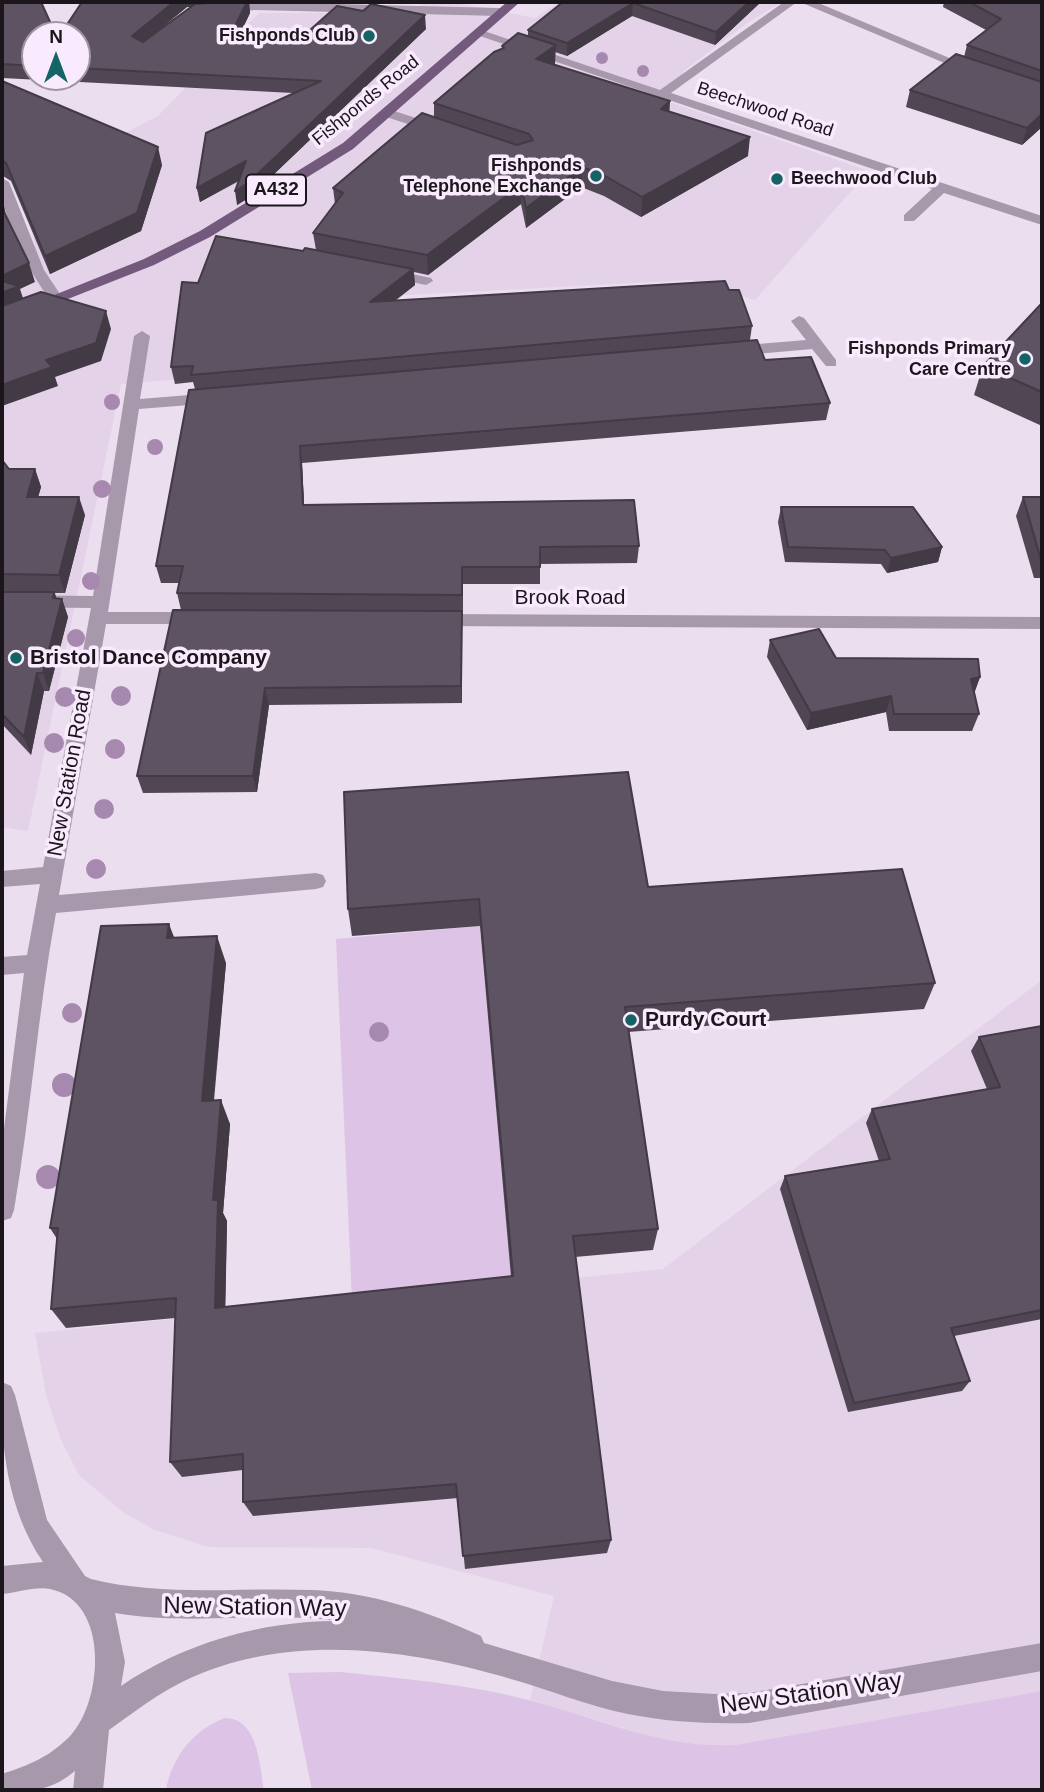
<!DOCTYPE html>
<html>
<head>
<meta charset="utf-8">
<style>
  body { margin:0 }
  #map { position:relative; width:1044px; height:1792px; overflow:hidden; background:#ebdeef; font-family:Helvetica,sans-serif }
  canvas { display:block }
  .frame { position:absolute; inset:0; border:4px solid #1a161c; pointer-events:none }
  .north { position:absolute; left:21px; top:21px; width:70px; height:70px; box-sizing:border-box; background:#f9ebfd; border:2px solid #a096a3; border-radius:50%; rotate:0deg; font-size:19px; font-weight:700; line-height:28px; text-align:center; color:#1a161c }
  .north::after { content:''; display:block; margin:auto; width:24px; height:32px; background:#146465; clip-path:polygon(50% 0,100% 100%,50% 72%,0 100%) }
</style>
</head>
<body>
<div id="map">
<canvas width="1044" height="1792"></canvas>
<div class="frame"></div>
<div class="north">N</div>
</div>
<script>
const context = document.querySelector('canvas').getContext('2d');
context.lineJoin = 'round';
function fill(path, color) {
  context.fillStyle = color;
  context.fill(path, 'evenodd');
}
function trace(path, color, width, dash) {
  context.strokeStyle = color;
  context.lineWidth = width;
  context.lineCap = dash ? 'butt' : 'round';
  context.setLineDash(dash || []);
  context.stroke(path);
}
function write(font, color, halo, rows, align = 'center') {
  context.font = font + ' Helvetica,sans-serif';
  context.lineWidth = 7;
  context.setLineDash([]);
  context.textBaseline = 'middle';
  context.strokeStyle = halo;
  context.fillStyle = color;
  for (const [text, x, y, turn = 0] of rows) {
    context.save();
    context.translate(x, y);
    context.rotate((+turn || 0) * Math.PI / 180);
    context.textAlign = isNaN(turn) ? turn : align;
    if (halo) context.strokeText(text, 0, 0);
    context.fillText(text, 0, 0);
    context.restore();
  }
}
const built = new Path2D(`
  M559,2h223l-32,19 -65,49 -21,30 205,71 -114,129 -64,-20 -376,20 -8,68 -186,16 -93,447 -26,-4v-595l7,20 26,-6 -9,-50 58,-41 74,-39 101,-103h161l1,-9h42l72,14z
  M1042,980v711l-307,54 -26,2 -41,-5 -138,-42 24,-104 -183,-48 -162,-1 -54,-17 -31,-17 -45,-38 -18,-35 -15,-45 -11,-62 628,-64z`);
const green = new Path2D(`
  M480,926l34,358 -162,17 -16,-362z
  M340,1672c64,7 130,12 192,29 68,18 131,48 203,44l307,-54v99h-730l-24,-117z
  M225,1718c33,0 35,48 39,72h-98c6,-33 28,-61 59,-72z`);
const minor = new Path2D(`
  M255,2l245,6 6,4 -6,4 -245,-6 -32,3 -6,-4 6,-4z
  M784,2h13l-126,91 371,123v9l-98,-32 -30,28h-10v-6l28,-26 -461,-156 10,-3 179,60z
  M800,2h16l162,68 -10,3z
  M388,109l56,18 2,3 -7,4 -56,-18 -1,-3z
  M2,178l7,4 35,88 20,30 -2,3h-10c-24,-34 -52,-82 -50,-125z
  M388,269l43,9 2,3 -7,4 -43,-9 -2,-3z
  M799,316l5,2 32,42v6h-10l-14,-17 -78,7 -8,-5 8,-5 72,-6 -15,-19z
  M142,331l8,5 -10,63 74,-6 8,5 -8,5 -75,6 -31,203h92l9,6 -9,6h-94l-47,271 257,-22 7,2 3,6 -3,6 -7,2 -260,24c-18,98 -25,198 -42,297l-3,8 -9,3v-77l22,-171 -22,2v-18l25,-2 13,-71 -38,3v-16l41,-4 48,-259 -89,-1v-12l91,1 41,-260z
  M435,614l607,3v12l-607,-3 -9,-6z
  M2,1382l9,4 4,9 32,125 38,56 6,3c73,18 146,8 220,11 60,2 116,21 170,46l3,7 128,38 51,10 52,3 34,-1 293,-50v28l-293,52c-41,1 -81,-1 -121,-9 -40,-8 -78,-24 -117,-35 -105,-31 -225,-47 -327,2 -27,13 -51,32 -75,49l-6,60h-30l2,-19c-26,21 -40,19 -73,19v-16c27,-9 48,-17 69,-39 32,-35 39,-134 -21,-146 -14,-3 -34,4 -48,5v-28l41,-4c-36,-53 -43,-118 -41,-180zM115,1613c75,13 151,-2 226,8 -76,-1 -158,22 -220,65l4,-24z`);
const major = new Path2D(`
  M507,2h13l-167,147 -143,88 -56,28 -152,60v-9l142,-57 56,-28 143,-88z`);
const trees = [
  [602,58,6],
  [643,71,6],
  [112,402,8],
  [155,447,8],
  [102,489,9],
  [91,581,9],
  [76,638,9],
  [121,696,10],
  [65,697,10],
  [54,743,10],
  [115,749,10],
  [104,809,10],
  [96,869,10],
  [72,1013,10],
  [379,1032,10],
  [64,1085,12],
  [48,1177,12]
];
const wall = new Path2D(`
  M2,2l33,33v42h42v-42l5,-33h167l1,11 -8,17 184,-1 -176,168 -13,8 2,-24 -39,21 -3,-14 96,-95 -291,-15zM187,7h4l-38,28z
  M557,2h204l-46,43 -83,-29 -65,40 -12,-4v12l114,48 79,44 -107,61 -37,-21 -23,-9 -55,41 -5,-24 -93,71 -14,-3 1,13 -20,16 334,-11 23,36 -2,14 15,20 65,43 -4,17 -524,43 2,42 335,41 -2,17 -97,1v20h-77v27l-282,-1 -4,-17 2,-10h-18l-5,-17 39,-177 -2,-7 -18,2 -4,-17 27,-84 105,-32 13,-1 -3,-17 22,-29 -2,-16 101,-71v-14l68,-54v-3l26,-10v-6l33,-27z
  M944,2h98v125l-20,18 -116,-38 4,-17 54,-33 3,-12 19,-15 -43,-23z
  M2,81l160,84 -21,66 -91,43 -39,-93 -8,-5 -1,1z
  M1042,303v123l-68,-31 9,-29z
  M2,460l7,9h26l6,18 -3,10 47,18 -20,78h-10l1,5 6,1 6,18 -19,74h-5l-13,64 -29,-31z
  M1023,497h19v81h-8l-18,-62z
  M781,507l161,40 -4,15 -51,11 -6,-9 -96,-2 -7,-40z
  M173,610l289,1v92l-193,2 -12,87 -114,1 -6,-17z
  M770,640l66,18 144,19 -6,16 5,21 -7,17h-83l-3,-19 -79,18 -40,-73z
  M648,887l287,96 -11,26 -296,23 30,197 -5,21 -78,7 36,283 -4,13 -142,16 -7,-71 -205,18 -10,-14v-32l-61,7 -12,-15 5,-144 -109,10 -15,-19 6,-70 -7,-11 124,-290 52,25 -12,138 16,23 -7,89 4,8 -2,86 286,-30 -31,-351 -128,10 -4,-27z
  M1042,1026v293l-88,17 16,45 -8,10 -114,21 -68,-223 5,-13 94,-15 -13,-38 6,-14 115,-20 -16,-38 8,-14z`);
const shadedWall = new Path2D(`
  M174,2h61l-48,5 -53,43 -2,-14z
  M247,2h2l1,11 -15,31 -2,-14z
  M749,2h12l-46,43 1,-13z
  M633,3l-1,13 -65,40v-13z
  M425,15l1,14 -176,168 -13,8 -2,-14z
  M556,45l-1,19 -19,-5z
  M670,101l-1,20 -8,-12z
  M1042,114v13l-20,18 5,-17z
  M750,137l-2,19 -107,61 1,-20z
  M158,147l4,18 -21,66 -91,43 -5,-18z
  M246,161l2,14 -48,27 -3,-14z
  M582,167l-1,20 -55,41v-20z
  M521,185v19l-93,71 -1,-20z
  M2,192l6,36 -6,-22z
  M29,263l6,19 -15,7 5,15 -23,10v-38z
  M413,269l2,16 -44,33 -1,-16z
  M106,311l5,18 -10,32 -46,16 3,9 -56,20v-21l44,-25z
  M300,446l2,17 3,59 -2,-17z
  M35,469l6,18 -8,28 -6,-18z
  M79,497l6,18 -20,78 -6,-18z
  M942,547l-4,15 -51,11 4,-15z
  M54,592l6,15 2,-8 6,18 -19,74 -6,-18z
  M462,611v92l-1,-17z
  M37,673l7,18 -13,64 -7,-18z
  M980,677l-6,17 -3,-15z
  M265,688l4,17 -12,87 -4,-16z
  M891,696l-5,16 -79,18 4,-17z
  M169,924l10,26 -12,-12z
  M217,936l9,27 -15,162 -9,-24z
  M221,1100l9,24 -7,89 4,8 -2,106 -10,-19 -2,-108z`);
const building = new Path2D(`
  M2,2h39l15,33h-21v31l-33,-2z
  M82,2h92l-42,34 11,6 52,-38 25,-2h27l-14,28h77l27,-24 26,5 8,-7 54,11 -177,168 -13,8 11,-30 -49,27 9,-55 115,-52 -244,-13v-33h-17z
  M563,2h186l-33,30 -83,-29 -66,40 -39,-13z
  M969,2h73v69l-75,-26 34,-26z
  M518,33l38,12 -20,14 134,42 -9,8 89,28 -108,60 -37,-21 -23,-9 -56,41 -5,-23 -94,70 -114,-22 30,-40 -10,-5 89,-75 95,32 16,-5 -4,-6 -95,-31 60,-51 10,-4 -2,-2z
  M956,54l86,28v32l-15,14 -117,-38z
  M2,81l156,66 -21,66 -92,43 -39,-93 -4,-3z
  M2,206l1,4 26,53 -27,13z
  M216,236l87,15 2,-3 108,21 -43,33 355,-21 4,9h10l13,36 -561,49 2,-9 -22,1 11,-85 16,1z
  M2,281l17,5 -17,7z
  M41,292l65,19 -10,32 -50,17 6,7 -50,18v-79z
  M1042,303v89l-59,-26z
  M757,340l8,20 46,-3 19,46 -530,43 3,59 331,-5 5,46 -99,1v20h-78v28l-285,-2 6,-27h-27l33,-176z
  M2,460l7,9h26l-8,28h52l-20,78 -57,-1z
  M1023,497h19v63h-1z
  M781,507h132l29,40 -51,11 -6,-8 -97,-3z
  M2,592h52l-1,6 9,1 -19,74h-6l-13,64 -22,-23z
  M173,610l289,1 -1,75 -196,2 -12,88h-116z
  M819,629l17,29 142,1 2,18 -9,2 8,35h-85l-3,-18 -80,17 -41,-73z
  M628,772l20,115 254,-18 33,114 -310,24 33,222 -85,7 38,304 -148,16 -7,-72 -213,18v-48l-73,8 6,-164 -125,11 7,-81h-8l51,-302 68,-2 -2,14 50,-2 -15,165 19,-1 -8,100h5l-3,108 298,-32 -34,-377 -131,10 -4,-117z
  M1042,1026v284l-91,18 19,53 -116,22 -69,-227 105,-17 -18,-50 128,-22 -21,-50z`);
const markers = [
  [369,36,7,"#146465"],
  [596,176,7,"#146465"],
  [777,179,7,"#146465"],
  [1025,359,7,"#146465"],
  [16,658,7,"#146465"],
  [631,1020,7,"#146465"]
];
const farPoinames = [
  ["Fishponds Club",355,36],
  ["Fishponds",582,166],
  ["Telephone Exchange",582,187],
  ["Beechwood Club",791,179,"left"],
  ["Fishponds Primary",1011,349],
  ["Care Centre",1011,370]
];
const farStreetnames = [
  ["Fishponds Road",366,101,-39],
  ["Beechwood Road",765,110,18]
];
const shields = [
  [276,190,60]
];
const shieldNames = [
  ["A432",276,190]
];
const streetNames = [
  ["Brook Road",570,598],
  ["New Station Road",70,773,-80]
];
const poiNames = [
  ["Bristol Dance Company",30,658],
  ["Purdy Court",645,1020]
];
const nearStreetnames = [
  ["New Station Way",255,1608,1],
  ["New Station Way",811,1694,-8]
];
fill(built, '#e4d2e9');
fill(green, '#ddc3e5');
fill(minor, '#a798ab');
fill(major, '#73597b');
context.fillStyle = '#a789b0';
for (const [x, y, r] of trees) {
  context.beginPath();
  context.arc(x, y, r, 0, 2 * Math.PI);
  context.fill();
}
fill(wall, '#514754');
fill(shadedWall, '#423a45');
fill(building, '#5e5362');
trace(building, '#423a45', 2);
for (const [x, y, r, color] of markers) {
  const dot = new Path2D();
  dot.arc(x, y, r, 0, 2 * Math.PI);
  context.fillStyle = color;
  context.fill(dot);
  trace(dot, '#f9ebfd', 2.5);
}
write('bold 18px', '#1a161c', '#f9ebfd', farPoinames, 'right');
write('18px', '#1a161c', '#f9ebfd', farStreetnames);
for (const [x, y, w] of shields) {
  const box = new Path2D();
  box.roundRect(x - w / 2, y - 15.5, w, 31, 5);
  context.fillStyle = '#f9ebfd';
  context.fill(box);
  trace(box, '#1a161c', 2);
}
write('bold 19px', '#1a161c', null, shieldNames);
write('21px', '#1a161c', '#f9ebfd', streetNames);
write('bold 21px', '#1a161c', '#f9ebfd', poiNames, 'left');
write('24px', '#1a161c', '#f9ebfd', nearStreetnames);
</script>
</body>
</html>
